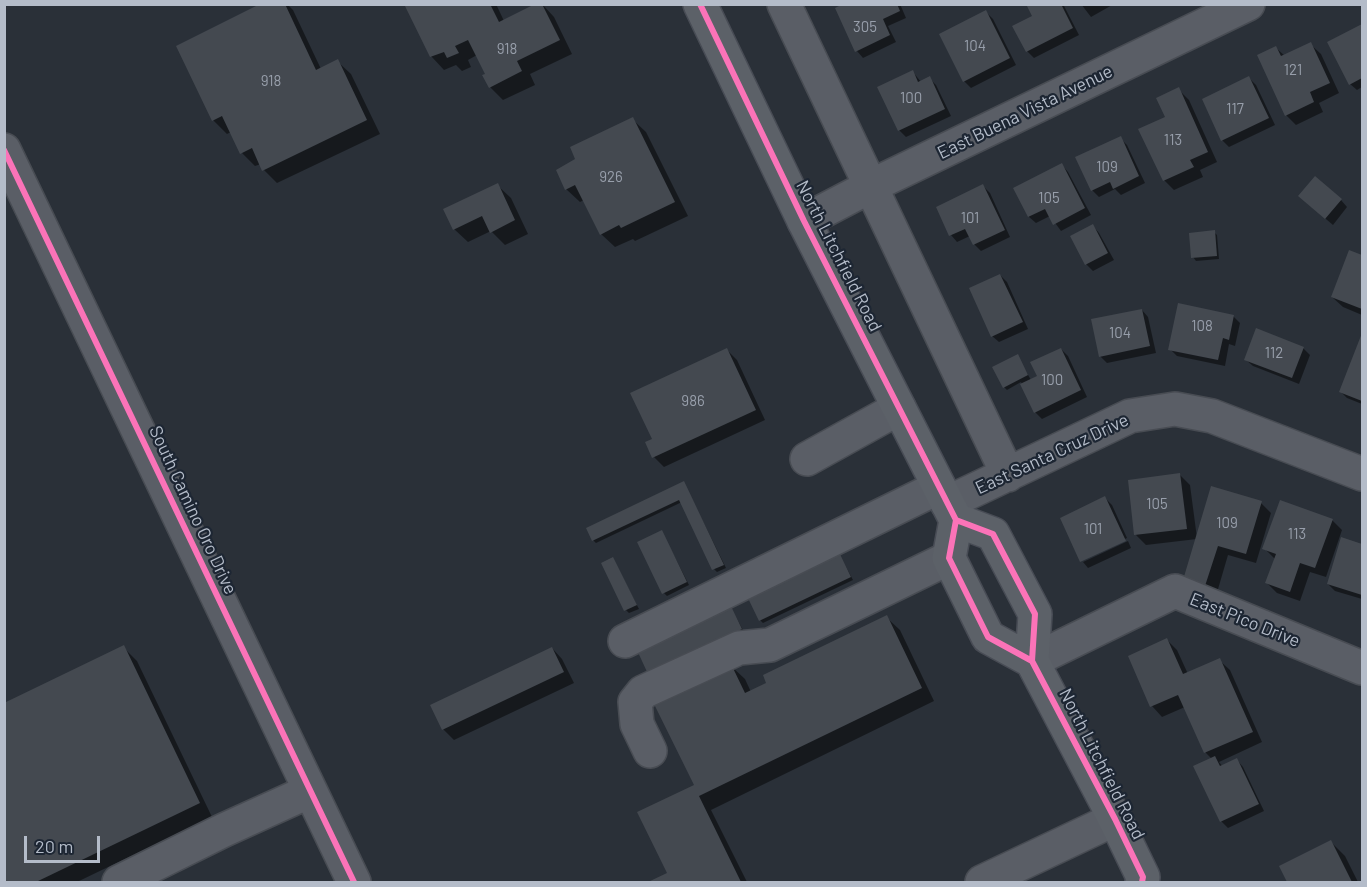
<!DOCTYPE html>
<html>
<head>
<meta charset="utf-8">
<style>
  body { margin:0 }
  #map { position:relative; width:1367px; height:887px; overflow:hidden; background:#2a3038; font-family:Barlow,sans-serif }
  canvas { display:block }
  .frame { position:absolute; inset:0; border:6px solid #b4bcc9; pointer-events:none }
  .scale { position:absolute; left:24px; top:836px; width:76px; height:27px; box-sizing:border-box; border:3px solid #b4bcc9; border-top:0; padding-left:8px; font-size:18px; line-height:21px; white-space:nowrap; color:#b4bcc9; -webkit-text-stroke:4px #1d2633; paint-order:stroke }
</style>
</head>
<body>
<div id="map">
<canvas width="1367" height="887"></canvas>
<div class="frame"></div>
<div class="scale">20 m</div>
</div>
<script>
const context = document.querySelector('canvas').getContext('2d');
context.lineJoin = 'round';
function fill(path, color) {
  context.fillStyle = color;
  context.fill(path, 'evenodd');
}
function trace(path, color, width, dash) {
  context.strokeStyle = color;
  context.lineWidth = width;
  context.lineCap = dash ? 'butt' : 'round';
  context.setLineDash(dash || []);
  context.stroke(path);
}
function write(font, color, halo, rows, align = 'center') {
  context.font = font + ' Barlow,sans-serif';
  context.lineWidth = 4.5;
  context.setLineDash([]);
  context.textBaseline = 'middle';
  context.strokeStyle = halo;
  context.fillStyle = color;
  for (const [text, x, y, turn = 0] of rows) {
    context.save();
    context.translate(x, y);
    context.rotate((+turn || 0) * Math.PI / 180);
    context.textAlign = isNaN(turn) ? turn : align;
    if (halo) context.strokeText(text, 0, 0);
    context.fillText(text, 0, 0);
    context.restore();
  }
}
const shadow = new Path2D(`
  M264,4h23l6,6 28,59 16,-8 14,13 29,60 -103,49 -13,-13 -3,-6 -6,2 -13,-13 -11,-21 -4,2 -14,-14z
  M406,4h90l8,17 38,-17 12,13 18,37 -42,20 5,11 -32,15 -13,-13 -3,-12 -10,-20 -9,5 3,7 -9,4 -6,-6 -12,5 -13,-14z
  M847,4h53l6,14 -18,8 8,16 -33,16 -6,-7 -20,-42z
  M1027,4h36l16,31 -45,23 -7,-7 7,-34z
  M1081,4h33l-23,13z
  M986,12l7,7 23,46 -45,23 -7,-7z
  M1362,26v61l-5,3 -7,-6 -21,-42z
  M1310,44l11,10 18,39 -20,10 4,9 -27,13 -10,-10 -10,-67 9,8z
  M913,72l8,10 8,-4 7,7 15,31 -45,21 -7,-7z
  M1249,78l7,7 19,40 -46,22 -7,-7z
  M1178,89l11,11 28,62 -17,8 3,7 -29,13 -10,-10 3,-63z
  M632,119l14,13 42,84 -53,25 -2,-2 -18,8 -14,-13 -17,-34 -4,2 -14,-13 11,-30z
  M1120,138l7,7 18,38 -24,12 -6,-6 -16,8 -7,-7z
  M1062,165l6,7 23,43 -30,16 -11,-15 -14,7 -7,-6 -14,-28z
  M497,185l14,13 17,36 -23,11 -14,-14 -23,11 -14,-13z
  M983,186l7,7 20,44 -29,14 -7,-7 -4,-8 -13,6 -6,-7 -13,-28z
  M1341,200l6,7 -14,18 -26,-22z
  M1093,226l6,7 15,27 -21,11 -7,-7 -14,-27z
  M1214,232l3,3 2,24 -23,2 -3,-4z
  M1350,252l12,5v58l-19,-8 -11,-10z
  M1000,275l7,7 21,47 -29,13 -7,-6z
  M1142,310l6,7 8,36 -49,10 -7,-7z
  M1233,316l7,7 -5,23 -6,-2 -4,22 -48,-10 -7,-7z
  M1362,336v68l-15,-6 -6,-6z
  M1303,348l7,7 -11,29 -46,-18 -7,-6z
  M1061,349l7,7 19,41 -45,22 -7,-7 -14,-30 -14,8 -3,-3 13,-31 14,24 8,-4z
  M727,350l10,10 28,60 -101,47 -10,-10z
  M1180,475l10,10 7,53 64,-35 10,10 -15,50 -28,-8 -12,41 -21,-6 2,-51 -51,6 -10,-10z
  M684,483l42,85 -9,4 -3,-3 -32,-67 -86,41 -3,-3z
  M1105,498l7,7 15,33 -45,21v2l-21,-43z
  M1332,520l10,10 -16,47 -16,-5 -10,29 -23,-8 -10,-10 8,-24 -11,-11z
  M662,532l27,53 -22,11 -3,-3z
  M1342,539l20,7v53l-27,-8 -7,-7z
  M1128,541l3,7 -43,20 -5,-6z
  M838,552l15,28 -90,43 -3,-3z
  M613,559l26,50 -10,4 -3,-3z
  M729,604l15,28 -92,44z
  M886,617l14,13 34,71 -223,109 36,72h-96l18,-8 62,-208 14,13 6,13z
  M1167,640l10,10 11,24 31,-14 11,10 32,72 -43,20 4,5 14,-7 6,7 21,44 -36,17 -7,-7 -9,-62 -6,-6 -21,-46 -23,10 -10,-11 -22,-49z
  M123,647l14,14 75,156 -135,65h-73v-34z
  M552,648l10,11 12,24 -120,57 -11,-11z
  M1331,842l14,14 13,26h-69l-8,-15z`);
const building = new Path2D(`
  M260,4h25l31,66 22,-11 29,61 -105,51 -10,-23 -12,6 -18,-38 -10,5 -36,-75z
  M404,4h86l9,18 36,-18h7l18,36 -43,21 5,10 -33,17 -7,-13 3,-1 -17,-34 -13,6 4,7 -12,5 -3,-6 -14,5z
  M843,4h54l3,7 -17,8 7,16 -35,17 -20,-44z
  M1026,4h35l12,24 -47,24 -14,-26 20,-10z
  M986,10l24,48 -47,24 -24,-48z
  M1362,24v54l-13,7 -22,-43z
  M1311,42l19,41 -20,9 4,10 -29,14 -28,-61 19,-9 5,10z
  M913,70l5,12 12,-6 15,33 -47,22 -21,-44z
  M1249,76l20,42 -48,23 -19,-42z
  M1179,87l29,65 -18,8 4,7 -31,14 -25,-52 27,-12 -9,-19z
  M633,117l42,85 -54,26 -2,-3 -19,10 -25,-50 -10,5 -9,-20 19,-11 -5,-12z
  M1121,136l18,40 -26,13 -3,-7 -19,9 -16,-34z
  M1062,163l23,45 -32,17 -8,-16 -17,8 -15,-29z
  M1315,176l27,23 -17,20 -27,-23z
  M498,183l17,37 -25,13 -8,-17 -29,14 -10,-21z
  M983,184l22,46 -32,15 -8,-16 -16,7 -13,-29z
  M1093,224l15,29 -23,12 -15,-29z
  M1215,230l2,26 -26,2 -2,-25z
  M1349,250l13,5v54l-31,-12z
  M1000,274l23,48 -32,15 -22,-49z
  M1178,303l56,12 -5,25 -6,-2 -5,22 -50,-10z
  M1142,309l8,37 -51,11 -8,-38z
  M1256,328l48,19 -12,31 -48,-18z
  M1362,333v68l-23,-9z
  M727,348l29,62 -104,48 -7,-16 7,-3 -22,-46z
  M1061,348l20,42 -47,23 -14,-29 17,-8 -7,-14z
  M1018,354l10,21 -25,13 -11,-21z
  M1180,473l7,56 -53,6 -6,-55z
  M684,481l40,84 -12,5 -33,-70 -87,41 -6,-13z
  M1211,486l51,15 -16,53 -28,-8 -13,40 -22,-6z
  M1105,496l21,45 -46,21 -20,-44z
  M1280,500l53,19 -18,49 -15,-5 -10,29 -25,-9 11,-29 -14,-5z
  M662,530l25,52 -25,12 -25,-52z
  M1341,537l21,7v51l-35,-11z
  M838,550l13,27 -92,44 -13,-27z
  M613,557l24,48 -13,6 -23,-48z
  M729,602l13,27 -94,45 -12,-26z
  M887,615l35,73 -223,108 42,86h-93l19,-9 -30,-61 57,-27 -41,-83 78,-38 14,29 21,-10 -3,-8z
  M1167,638l16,36 37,-16 33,74 -49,21 -26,-58 -28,12 -22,-51z
  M124,645l76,158 -164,79h-32v-179z
  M552,647l12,25 -122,58 -12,-25z
  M1215,756l5,10 17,-8 22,46 -39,18 -27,-56z
  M1331,840l21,42h-65l-8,-16z`);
const minor = new Path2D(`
  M784,4l224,471
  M4,150l350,732
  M804,221l67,-35 377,-182
  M807,459l92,-51
  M947,503l183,-87 45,-7 37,7 150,58
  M625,641l314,-154
  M1032,661l143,-70 187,77
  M650,751l-13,-27 -2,-22 8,-10 96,-44 31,-3 179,-87
  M119,882l105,-52 86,-39
  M982,882l133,-63`);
const major = new Path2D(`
  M700,4l104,217 152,299 -7,38 39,79 44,24
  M956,520l37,14 42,80 -3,47 83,158 28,58 -1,5`);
const cycleway = new Path2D(`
  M700,4l104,217 152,299 -7,38 39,79 44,24
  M4,150l350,732
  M956,520l37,14 42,80 -3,47 83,158 28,58 -1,5`);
const numberNames = [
  ["305",865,27],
  ["104",975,46],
  ["918",507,49],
  ["121",1293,70],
  ["918",271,81],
  ["100",911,98],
  ["117",1235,109],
  ["113",1173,140],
  ["109",1107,167],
  ["926",611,177],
  ["105",1049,198],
  ["101",970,218],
  ["108",1202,326],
  ["104",1120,333],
  ["112",1274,353],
  ["100",1052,380],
  ["986",693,401],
  ["105",1157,504],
  ["109",1227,523],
  ["101",1093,529],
  ["113",1297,534]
];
const streetNames = [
  ["East Buena Vista Avenue",1025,112,-26],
  ["North Litchfield Road",839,256,63],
  ["East Santa Cruz Drive",1052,454,-25],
  ["South Camino Oro Drive",193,510,65],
  ["East Pico Drive",1245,620,22],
  ["North Litchfield Road",1102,764,63]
];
fill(shadow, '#0007');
fill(building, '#444950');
trace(minor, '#484c53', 36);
trace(major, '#484c55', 36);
trace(minor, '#5a5e66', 33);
trace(major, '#5c6168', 33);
trace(cycleway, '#fb73b8', 6);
write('15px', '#989fab', null, numberNames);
write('18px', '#b4bcc9', '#1d2633', streetNames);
</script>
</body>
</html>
